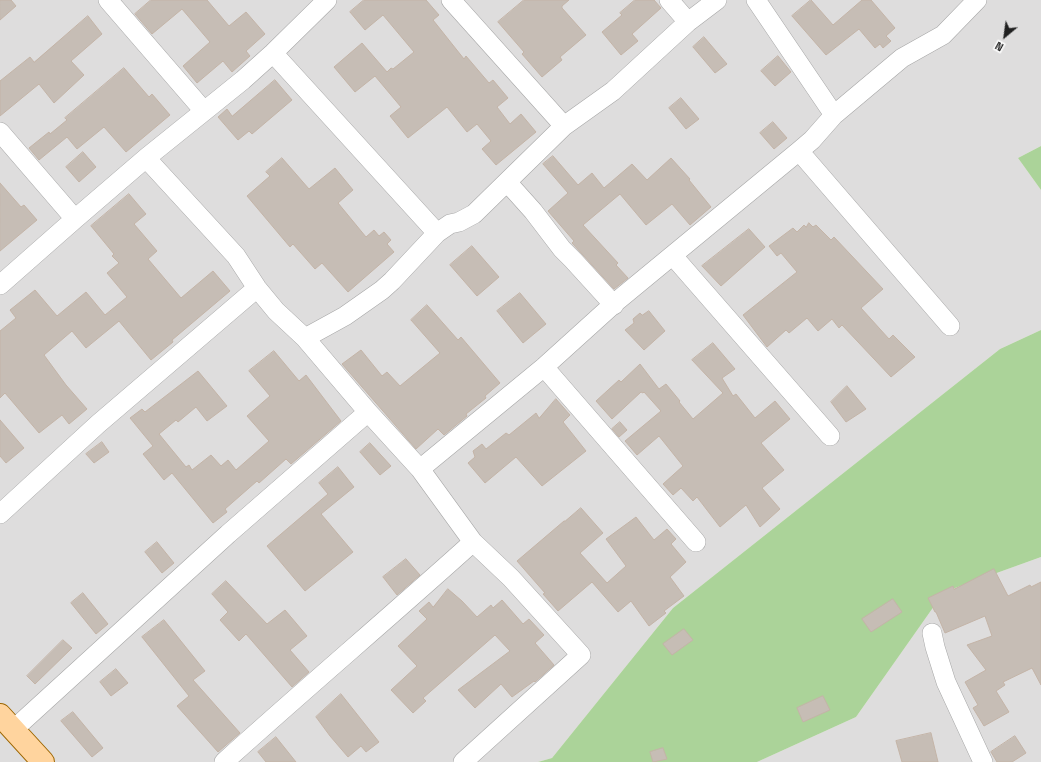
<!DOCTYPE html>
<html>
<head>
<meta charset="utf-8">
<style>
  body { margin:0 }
  #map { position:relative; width:1041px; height:762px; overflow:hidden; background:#f1ede6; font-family:"Space Grotesk",sans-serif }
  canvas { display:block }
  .north { position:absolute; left:985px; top:16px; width:40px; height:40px; -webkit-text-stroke:3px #fff; paint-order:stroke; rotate:209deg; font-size:11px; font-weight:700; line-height:16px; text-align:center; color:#202020 }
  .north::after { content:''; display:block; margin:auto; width:14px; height:18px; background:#202020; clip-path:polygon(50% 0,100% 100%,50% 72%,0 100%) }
</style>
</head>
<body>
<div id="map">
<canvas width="1041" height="762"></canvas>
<div class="north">N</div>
</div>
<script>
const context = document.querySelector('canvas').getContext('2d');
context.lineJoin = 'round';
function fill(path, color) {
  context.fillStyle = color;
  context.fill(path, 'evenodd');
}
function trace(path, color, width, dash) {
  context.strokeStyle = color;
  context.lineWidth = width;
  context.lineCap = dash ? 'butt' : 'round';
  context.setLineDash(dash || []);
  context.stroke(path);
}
const residential = new Path2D(`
  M0,0h1041v146l-23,12 23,32v140l-41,19 -327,259 -121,150 -14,4h-538z
  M1041,557v205h-284l99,-45 88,-125z`);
const forest = new Path2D(`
  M1041,146v44l-23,-32z
  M1041,330v227l-97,35 -88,125 -99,45h-219l14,-4 121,-150 327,-259z`);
const building = new Path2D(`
  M0,0h11l5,6 -16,14z
  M151,0h56l22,26 17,-14 19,22 -19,17 4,5 -18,16 -9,-11 -26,22 -14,-17 27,-24 -28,-33 -30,25 -17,-20z
  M364,0h62l13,15 -6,5 31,39 2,-3 23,27 4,-3 15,18 -11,9 13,17 11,-10 15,18 -40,33 -14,-16 9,-8 -14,-17 -10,8 -20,-25 -39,31 -18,-22 11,-9 -26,-31 -20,16 -21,-25 28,-24 25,29 4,-4 2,1 21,-17 -31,-37 -18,15 -15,-18z
  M524,0h45l-7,6v2l24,27 -26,22 2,3 -20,17 -20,-23 2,-2 -26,-30z
  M635,0h19l7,8 -29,26 6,7 -17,14 -19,-23 20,-17 -2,-2z
  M811,0l22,25 29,-25h9l24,28 -9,8 5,5 -8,7 -3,-4 -5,4 -16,-19 -33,26 -34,-39z
  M88,16l14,18 -31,27 13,14 -30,28 -15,-19 -39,32v-35l30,-24 4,5z
  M704,37l23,27 -12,9 -22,-26z
  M778,56l13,16 -16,14 -14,-15z
  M124,68l25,29 3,-3 18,21 -44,37 -22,-25 -27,22 -10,-12 -28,23 -10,-12 20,-16 1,2 17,-14 -2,-2z
  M275,80l17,20 -40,34 -3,-3 -11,9 -20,-23 9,-8 5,7z
  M681,98l18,21 -13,10 -17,-21z
  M773,122l14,16 -13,11 -14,-16z
  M83,152l13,15 -17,15 -13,-15z
  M553,156l25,29 14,-12 12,15 28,-24 15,16 24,-22 19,21 -1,1 22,27 -21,18 -18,-21 -26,21 -26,-31 -37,31 35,38 -2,2 12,13 -14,11 -42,-46 2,-2 -26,-30 20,-18 -25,-29z
  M282,158l27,31 26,-21 18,22 -15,13 28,34 8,-7 5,6 5,-4 7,8 -4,4 7,8 -46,40 -26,-29 -7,6 -22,-25 -3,3 -43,-51 23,-20 -4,-4z
  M0,183l21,24 3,-2 13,15 -37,31z
  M129,194l17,20 -12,10 23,27 -9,8 33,39 32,-27 17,20 -58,49 1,2 -22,18 -32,-39 -33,27 -14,-17 -28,24 22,30 21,24 -18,15 -7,-9 -23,18 -34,-40 -5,5v-67l16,-13 -6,-8 25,-20 22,26 29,-24 19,23 22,-18 -20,-24 12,-10 -7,-7 2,-2 -23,-28z
  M809,223l4,4 3,-2 15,15 3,-3 49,52 -22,19 28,31 4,-4 22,22 -24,20 -49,-52 -3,3 -7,-9 -14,12 -11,-13 -18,15 -3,-3 -19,17 -24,-32 54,-43 -16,-19 -4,3 -8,-10 24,-18 4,4 7,-7 2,2z
  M749,229l16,18 -44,39 -19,-20z
  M472,246l27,31 -22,19 -27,-31z
  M520,293l26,31 -23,19 -26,-32z
  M427,305l31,35 3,-3 39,46 -15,13 1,2 -20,16 1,2 -23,19 -6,-6 -22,20 -74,-85 19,-14 21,26 5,-4 13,14 40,-33 -29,-33z
  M649,311l16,20 -21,19 -19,-20 9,-7 -1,-4 7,-6 2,2z
  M713,343l22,26 -13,9 11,18 3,-2 19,24 20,-17 15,18 -29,24 23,27 -22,18 18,21 -20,18 -14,-22 -26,22 -23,-30 -4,4 -12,-13 -8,7 -10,-11 20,-18 -24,-30 -22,19 -12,-14 36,-30 -17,-19 -1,1 -2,-1 -29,27 -16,-18 23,-21 2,2 19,-18 19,25 7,-5 14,17 -1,1 14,17 30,-26 -31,-33z
  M274,351l25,30 7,-6 35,46 -50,43 -5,-5 -27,24 -2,-2 -32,28 2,3 -14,11 -41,-50 -8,7 -21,-26 10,-8 -23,-28 12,-9 3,3 53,-41 29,35 -20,15 -11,-14 -18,15 -2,-2 -17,14 27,33 3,-2 3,5 19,-15 10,11 7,-6 8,10 33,-29 -22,-25 23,-20 -21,-25z
  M847,386l19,23 -20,13 -15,-20z
  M556,399l14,16 -7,7 23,29 -44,35 -26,-29 -31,26 -17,-20 7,-6 -2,-6 9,-7 4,5 20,-16 3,2 27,-22 3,5z
  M0,420l24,28 -18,15 -6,-7z
  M620,422l7,8 -8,7 -7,-8z
  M102,442l7,10 -15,11 -8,-9z
  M370,443l21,23 -11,9 -20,-23z
  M338,467l16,20 -33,27 32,38 -48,39 -38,-45 61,-52 -9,-11z
  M581,508l22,25 -23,20 27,30 19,-17 -20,-27 30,-22 18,23 13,-11 9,10 -5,5 15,18 -16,15 14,19 -20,15 2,2 -17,13 -18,-25 -13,11 -26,-30 -34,29 -15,-17 2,-1 -28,-32 47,-40h1z
  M157,542l17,21 -12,10 -17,-21z
  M406,559l14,16 -23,20 -14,-18z
  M994,569l14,27 22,-11 1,2 10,-5v103l-9,-17 -29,14 2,3 -9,6 13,21 -25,14 -11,-18 5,-3 -13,-23 21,-12 -19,-25 25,-9 -7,-20 -40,17 -9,-21h-1l-7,-14 25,-12 1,3z
  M226,581l41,43 18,-14 22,26 -17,14 19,22 -17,15 -46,-53 -7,7 -19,-21 8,-8 -16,-18z
  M448,589l14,12 15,16 14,-12 2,3 9,-8 21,24 6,-5 15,16 -9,8 19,22 -19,17 -1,-1 -22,16 -11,-13 -26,24 -17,-18 52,-39 -15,-16 -72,63 3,3 -13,12 -22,-23 26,-24 -19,-20 29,-27 -8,-8 10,-9 4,5z
  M83,593l25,31 -12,10 -25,-31z
  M893,599l9,13 -31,20 -9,-13z
  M164,620l41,51 -12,9 47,53 -22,19 -41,-46 12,-10 -47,-59z
  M684,629l9,11 -21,15 -9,-11z
  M63,640l9,8 -37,36 -8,-8z
  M116,669l12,14 -17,13 -11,-14z
  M341,694l38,48 -13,10 -5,-6 -13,11 -18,-21 -14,-19z
  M823,696l7,14 -27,12 -6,-14z
  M73,712l30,36 -11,9 -31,-36z
  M931,733l7,29h-36l-6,-21z
  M1015,736l11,17 -14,9h-15l-6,-10z
  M276,737l20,25h-30l-8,-10z
  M663,748l4,11 -14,3 -3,-10z`);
const minor = new Path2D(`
  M108,0l96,111
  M451,0l113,126
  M669,0l19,22
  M756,0l78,115
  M273,53l164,180
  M0,132l75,87
  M799,151l151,175
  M146,158l90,98 21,32 19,23 29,27 63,74 52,57 53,73 38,36 70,77 -118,107
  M507,182l26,29 29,38 11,11 41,45
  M673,256l157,180
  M0,285l75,-66 71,-61 97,-78 30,-27 54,-53
  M305,338l40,-22 37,-26 10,-9 45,-48 13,-9 9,-2 15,-8 90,-88 49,-35 75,-69 29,-22
  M544,367l152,175
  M420,469l124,-102 73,-66 182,-150 13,-11 22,-25 68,-57 41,-23 34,-35
  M0,514l98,-90 159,-136
  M932,633l3,14 11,35 37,80
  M13,730l215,-196 140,-122
  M224,762c82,-74 167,-146 249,-220`);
const major = new Path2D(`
  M0,715l43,47`);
fill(residential, '#dedddd');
fill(forest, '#abd399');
fill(building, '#c6bdb5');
trace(building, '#c4b4a7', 1);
trace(minor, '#a7a7a7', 20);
trace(major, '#9d6600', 24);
trace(minor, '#fff', 19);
trace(major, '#ffd49e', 22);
</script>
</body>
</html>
